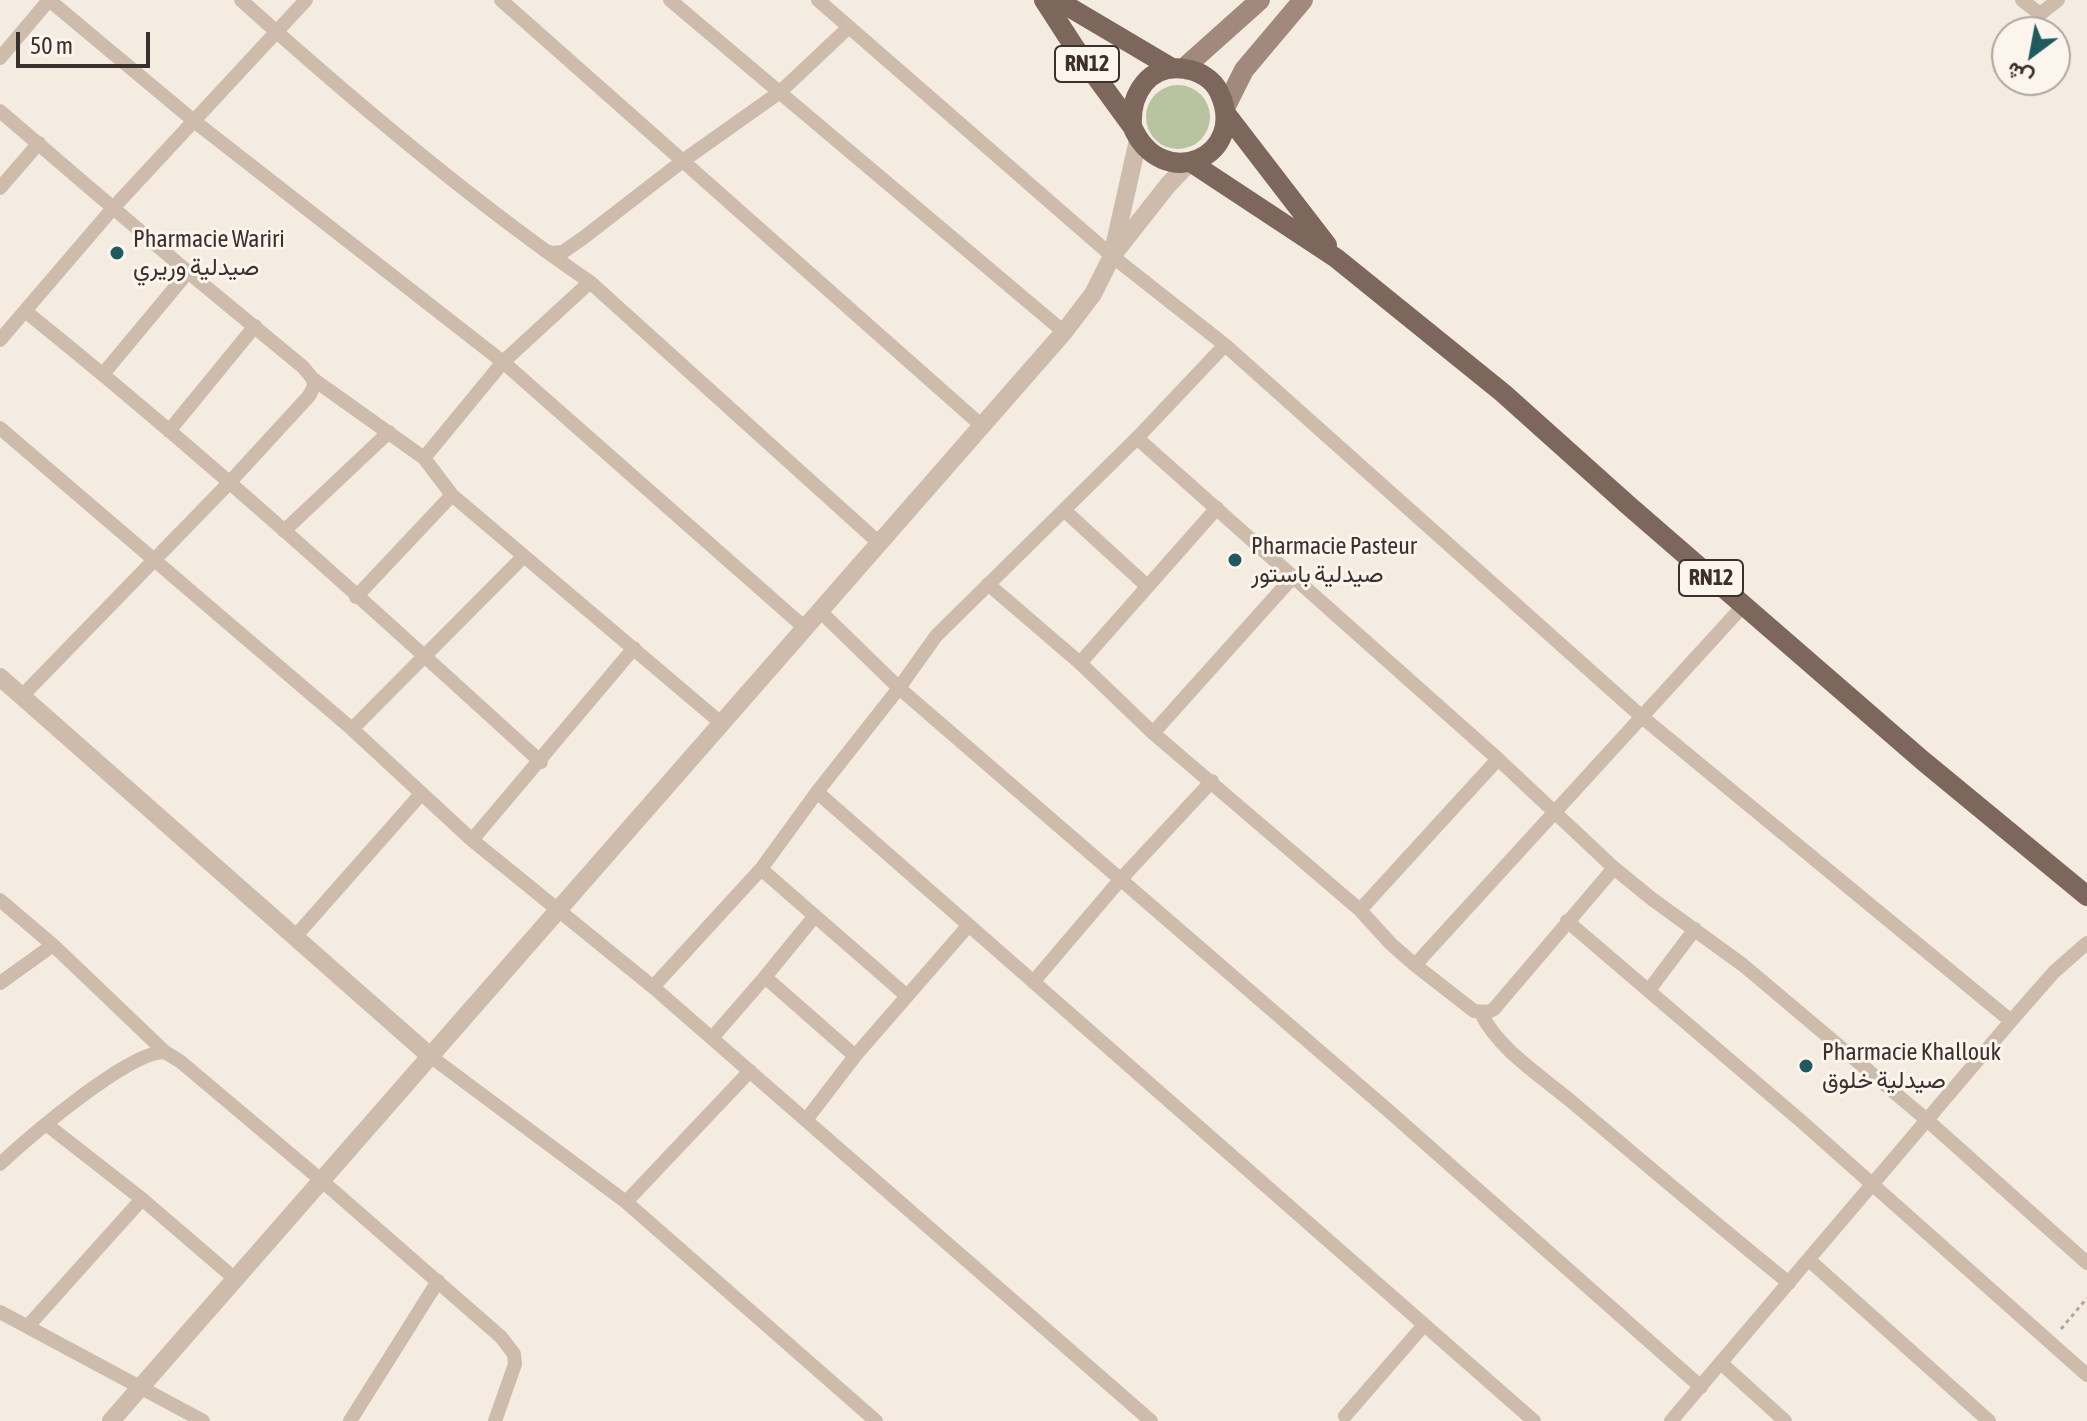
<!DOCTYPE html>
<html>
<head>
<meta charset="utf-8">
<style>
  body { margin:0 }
  #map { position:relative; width:2087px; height:1421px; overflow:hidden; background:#f4ebe1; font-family:"Asap Condensed",Vazirmatn,sans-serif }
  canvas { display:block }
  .north { position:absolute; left:1991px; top:16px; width:80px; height:80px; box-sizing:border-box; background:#fbf5ee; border:2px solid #aea6a0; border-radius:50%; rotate:212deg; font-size:22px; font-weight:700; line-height:32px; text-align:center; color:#3b302b }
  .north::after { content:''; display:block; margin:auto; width:28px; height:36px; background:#1f5a5e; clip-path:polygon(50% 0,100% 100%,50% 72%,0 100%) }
  .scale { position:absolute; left:16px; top:32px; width:134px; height:36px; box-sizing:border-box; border:4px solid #3b302b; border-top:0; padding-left:10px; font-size:24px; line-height:28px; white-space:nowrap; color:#3b302b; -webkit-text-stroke:6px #fbf5ee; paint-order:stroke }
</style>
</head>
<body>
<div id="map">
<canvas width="2087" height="1421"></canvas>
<div class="north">ش</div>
<div class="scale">50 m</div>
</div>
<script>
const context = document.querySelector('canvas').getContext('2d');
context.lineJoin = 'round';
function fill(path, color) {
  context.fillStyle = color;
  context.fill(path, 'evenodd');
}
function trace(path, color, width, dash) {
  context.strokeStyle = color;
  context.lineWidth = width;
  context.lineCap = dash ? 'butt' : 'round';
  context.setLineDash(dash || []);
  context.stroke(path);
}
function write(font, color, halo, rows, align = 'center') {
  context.font = font + ' "Asap Condensed",Vazirmatn,sans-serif';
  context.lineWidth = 6;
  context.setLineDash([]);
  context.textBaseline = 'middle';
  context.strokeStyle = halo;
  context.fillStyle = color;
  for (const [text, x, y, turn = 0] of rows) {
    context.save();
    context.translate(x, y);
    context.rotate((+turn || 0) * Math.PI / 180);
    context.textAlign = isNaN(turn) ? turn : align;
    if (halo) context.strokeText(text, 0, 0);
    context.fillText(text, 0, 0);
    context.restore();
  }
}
const green = new Path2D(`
  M1146 117a32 32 0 1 1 64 0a32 32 0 1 1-64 0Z`);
const path = new Path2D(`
  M2061,1329l26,-31`);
const minor = new Path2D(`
  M241,0c109,98 229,200 349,282l288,260
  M501,0l481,426
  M670,0l394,332
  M818,0l294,256 113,89 417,372 369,304
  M2022,0l18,14 18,-14
  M0,58l49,-58 145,121 309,241 302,266
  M0,111l188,161 115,95 10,12 111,79 28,37 269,228
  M0,188l39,-45
  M544,250l7,3 12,-1 20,-14 101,-78 96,-68 69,-65
  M25,311c178,143 347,297 516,451
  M0,340l114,-133 192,-207
  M1225,345l-88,93 361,321 116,109 38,31 91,66 184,155 160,143
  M103,374l85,-102
  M0,428l352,301 120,111 181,147 498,434
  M169,431l86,-105
  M424,458l79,-96 87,-80
  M1065,511l82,75
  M284,531l105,-99
  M988,584l92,79 73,70 207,177 31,34 24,21 328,-359
  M356,597l96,-102
  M820,611l79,77 491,424 311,275
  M1080,663l137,-155
  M22,696l207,-213 80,-87 5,-10 -1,-7
  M352,729l171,-172
  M1153,733l139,-155
  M817,792l717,629
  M472,840l162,-192
  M761,869l146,127
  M0,900l53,45 112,107 16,10 140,118 180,157 13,17 1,10 -20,57
  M1360,910l138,-151
  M1567,921l234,200 286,254
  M294,938l127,-144
  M1415,965l59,46 14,1 6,-3 120,-141
  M765,977l49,-60
  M1034,981l86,-101 92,-99
  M0,983l53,-38
  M653,987l108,-118 56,-77 82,-104 37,-52 201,-198
  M1649,990l46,-61
  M1481,1013c17,36 60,63 91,89 72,61 144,122 217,181
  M712,1038l53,-61 90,79 113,-130
  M430,1056l196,146 250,219
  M806,1120l49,-64
  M46,1124l96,75 92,79
  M0,1164c29,-27 129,-113 165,-112
  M626,1202l124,-131
  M1809,1260l180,161
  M0,1312l203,109
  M28,1326l114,-127
  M1721,1363l64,58
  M1345,1416l79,-91
  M350,1421l88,-140
  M1671,1421l340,-400 43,-49 33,-29`);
const tertiary = new Path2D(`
  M1116,251l52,-66 21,-22
  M0,677l430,379
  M111,1421l953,-1089 29,-38 19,-38 26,-116`);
const secondary = new Path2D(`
  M1184,68l76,-68
  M1226,106l18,-36 59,-70`);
const primary = new Path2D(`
  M1044,0l31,48 57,78c29,69 118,31 87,-34 -6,-13 -20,-21 -34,-23 -36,-6 -55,25 -53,57
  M1057,0l115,68
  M1227,115l100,130
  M1192,163l144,95 167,135 125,112 294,255 165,136`);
const markers = [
  [117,253,8,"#1f5a5e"],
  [1235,560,8,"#1f5a5e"],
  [1806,1066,8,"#1f5a5e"]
];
const shields = [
  [1087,64,64],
  [1711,578,64]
];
const shieldNames = [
  ["RN12",1087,64],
  ["RN12",1711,578]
];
const poiNames = [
  ["Pharmacie Wariri",133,239],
  ["صيدلية وريري",133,267],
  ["Pharmacie Pasteur",1251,546],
  ["صيدلية باستور",1251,574],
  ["Pharmacie Khallouk",1822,1052],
  ["صيدلية خلوق",1822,1080]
];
fill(green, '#b8c4a0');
trace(path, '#b9a596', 3, [4, 4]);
trace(minor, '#cdbbac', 14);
trace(tertiary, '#cdbbac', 18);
trace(secondary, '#a18a7d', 20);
trace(primary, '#7d675c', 20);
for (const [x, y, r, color] of markers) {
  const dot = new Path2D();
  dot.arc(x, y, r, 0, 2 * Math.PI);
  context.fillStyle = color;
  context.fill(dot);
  trace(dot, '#fbf5ee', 3);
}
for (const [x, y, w] of shields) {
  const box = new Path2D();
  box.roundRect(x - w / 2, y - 18, w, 36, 6);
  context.fillStyle = '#fbf5ee';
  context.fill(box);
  trace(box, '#3b302b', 2);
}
write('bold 22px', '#3b302b', null, shieldNames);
write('24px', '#3b302b', '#fbf5ee', poiNames, 'left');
</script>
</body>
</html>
